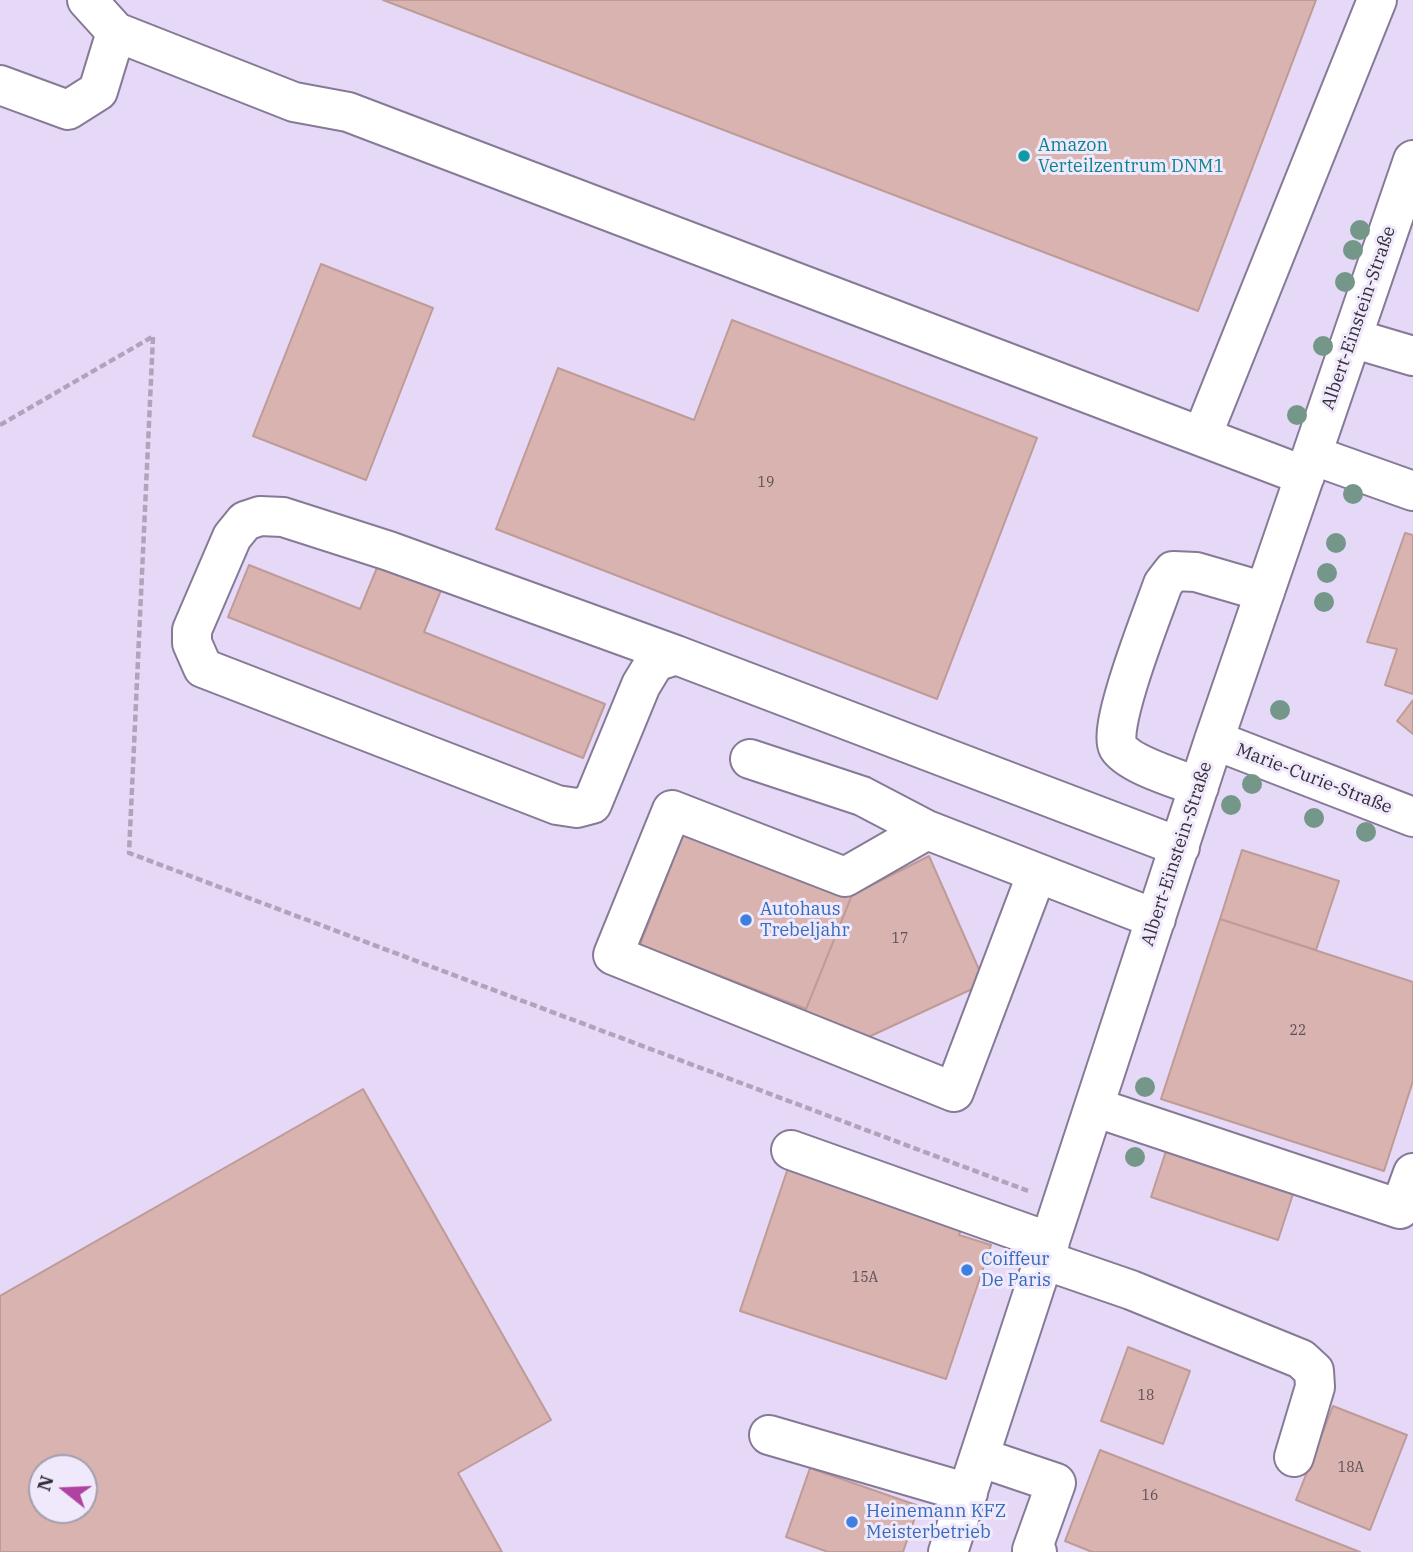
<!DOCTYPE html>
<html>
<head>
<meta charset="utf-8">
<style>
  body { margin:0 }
  #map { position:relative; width:1413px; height:1552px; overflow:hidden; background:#e6d9f7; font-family:"IBM Plex Serif",serif }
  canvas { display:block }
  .north { position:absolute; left:28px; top:1454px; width:70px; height:70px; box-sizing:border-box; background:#f0e9fb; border:2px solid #a49eae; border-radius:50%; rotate:288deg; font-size:19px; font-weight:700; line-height:28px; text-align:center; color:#332e3a }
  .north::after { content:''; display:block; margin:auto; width:24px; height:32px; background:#b043a1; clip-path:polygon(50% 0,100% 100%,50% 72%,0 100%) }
</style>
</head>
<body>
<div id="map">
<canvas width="1413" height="1552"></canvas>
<div class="north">N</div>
</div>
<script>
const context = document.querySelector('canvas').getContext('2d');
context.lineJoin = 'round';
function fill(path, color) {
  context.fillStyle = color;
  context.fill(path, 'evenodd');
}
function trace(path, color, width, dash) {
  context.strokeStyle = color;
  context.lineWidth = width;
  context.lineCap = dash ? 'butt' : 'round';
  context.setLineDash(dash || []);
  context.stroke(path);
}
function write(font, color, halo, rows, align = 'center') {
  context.font = font + ' "IBM Plex Serif",serif';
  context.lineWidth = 6;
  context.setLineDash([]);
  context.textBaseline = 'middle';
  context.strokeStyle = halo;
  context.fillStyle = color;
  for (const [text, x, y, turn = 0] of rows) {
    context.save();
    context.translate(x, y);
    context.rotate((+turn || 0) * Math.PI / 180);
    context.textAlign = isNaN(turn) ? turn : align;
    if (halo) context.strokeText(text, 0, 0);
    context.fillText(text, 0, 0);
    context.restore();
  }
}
const building = new Path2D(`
  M383,0h933l-118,311z
  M321,264l112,44 -67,172 -113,-44z
  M732,320l305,118 -100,261 -441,-170 62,-161 136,52z
  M1405,533l8,2v159l-28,-9 12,-36 -30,-7z
  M381,558l63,25 -20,49 181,72 -22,54 -355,-141 21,-52 111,44z
  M1413,700v34l-16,-13z
  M685,830l167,65 -46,114 -166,-64z
  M1242,850l97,31 -23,69 -96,-31z
  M929,856l56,127 -123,57 -59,-23 49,-122z
  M1220,919l193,63v99l-29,90 -223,-72z
  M363,1089l188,331 -93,53 44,79h-502v-256zM42,1468h42v42h-42z
  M1166,1151l127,43 -15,46 -127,-43z
  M791,1159l174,58 -6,18 32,10 -45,134 -206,-68z
  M1128,1347l62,24 -27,73 -62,-23z
  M1333,1406l74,29 -37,95 -74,-30z
  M1100,1450l260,102h-268l-27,-11z
  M810,1468l109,38 -16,46h-75l-42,-15z`);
const path = new Path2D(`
  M153,337l-24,516 902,339
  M0,425l152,-88`);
const minor = new Path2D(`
  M87,0l29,32 178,70 54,10 957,364
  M0,85l68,25 30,-19 18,-59
  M1352,338l61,18
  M1202,436l175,-436
  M1312,455l101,36
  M676,655l-287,-104 -106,-34 -23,-1 -15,5 -13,16 -40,93v13l11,25 354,137 20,3 15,-4 49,-119 14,-23 21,-7 504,192
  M1214,740l199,77
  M750,759l112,37 65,34
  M1199,787c-20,-8 -70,-22 -81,-40 -11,-20 36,-137 45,-163l10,-13 23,1 69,20
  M1037,873l-83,219 -341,-137 59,-145 173,67 82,-47 229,89
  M1094,1107l306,102 13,-36
  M791,1150l259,92
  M1044,1260l87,30 170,69 13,12 1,16 -21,70
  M769,1435l199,58
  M979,1457l77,26 -24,67 5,2
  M948,1552l266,-812 199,-580`);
const trees = [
  [1360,230],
  [1353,250],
  [1345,282],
  [1323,346],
  [1297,415],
  [1353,494],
  [1336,543],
  [1327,573],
  [1324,602],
  [1280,710],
  [1252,784],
  [1231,805],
  [1314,818],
  [1366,832],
  [1145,1087],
  [1135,1157]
];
const markers = [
  [1024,156,7,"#0f9aa8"],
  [746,920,7,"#3f7fe0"],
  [967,1270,7,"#3f7fe0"],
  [852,1522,7,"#3f7fe0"]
];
const numberNames = [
  ["19",766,483],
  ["17",900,939],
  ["22",1298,1031],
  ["15A",865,1278],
  ["18",1146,1396],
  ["18A",1351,1468],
  ["16",1150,1496]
];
const cultureNames = [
  ["Amazon",1038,146],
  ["Verteilzentrum DNM1",1038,167]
];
const streetNames = [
  ["Albert-Einstein-Straße",1359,318,-71],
  ["Marie-Curie-Straße",1314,779,21],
  ["Albert-Einstein-Straße",1177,854,-72]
];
const shopNames = [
  ["Autohaus",760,910],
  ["Trebeljahr",760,931],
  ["Coiffeur",981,1260],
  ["De Paris",981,1281],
  ["Heinemann KFZ",866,1512],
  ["Meisterbetrieb",866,1533]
];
fill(building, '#d8b3af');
trace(building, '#bf9b97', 2);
trace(minor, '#867a96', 42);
trace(path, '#afa4bc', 4.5, [7, 3.5]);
trace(minor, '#fff', 38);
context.fillStyle = '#74978a';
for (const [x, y] of trees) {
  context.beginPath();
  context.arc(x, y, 10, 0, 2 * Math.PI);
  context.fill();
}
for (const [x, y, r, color] of markers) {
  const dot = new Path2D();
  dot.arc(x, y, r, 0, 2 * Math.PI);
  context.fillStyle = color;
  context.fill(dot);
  trace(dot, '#f0e9fb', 2.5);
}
write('14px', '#5c4f57', null, numberNames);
write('18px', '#0d838f', '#f0e9fb', cultureNames, 'left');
write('18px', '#332e3a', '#f0e9fb', streetNames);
write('18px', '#366cbe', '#f0e9fb', shopNames, 'left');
</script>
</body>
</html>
